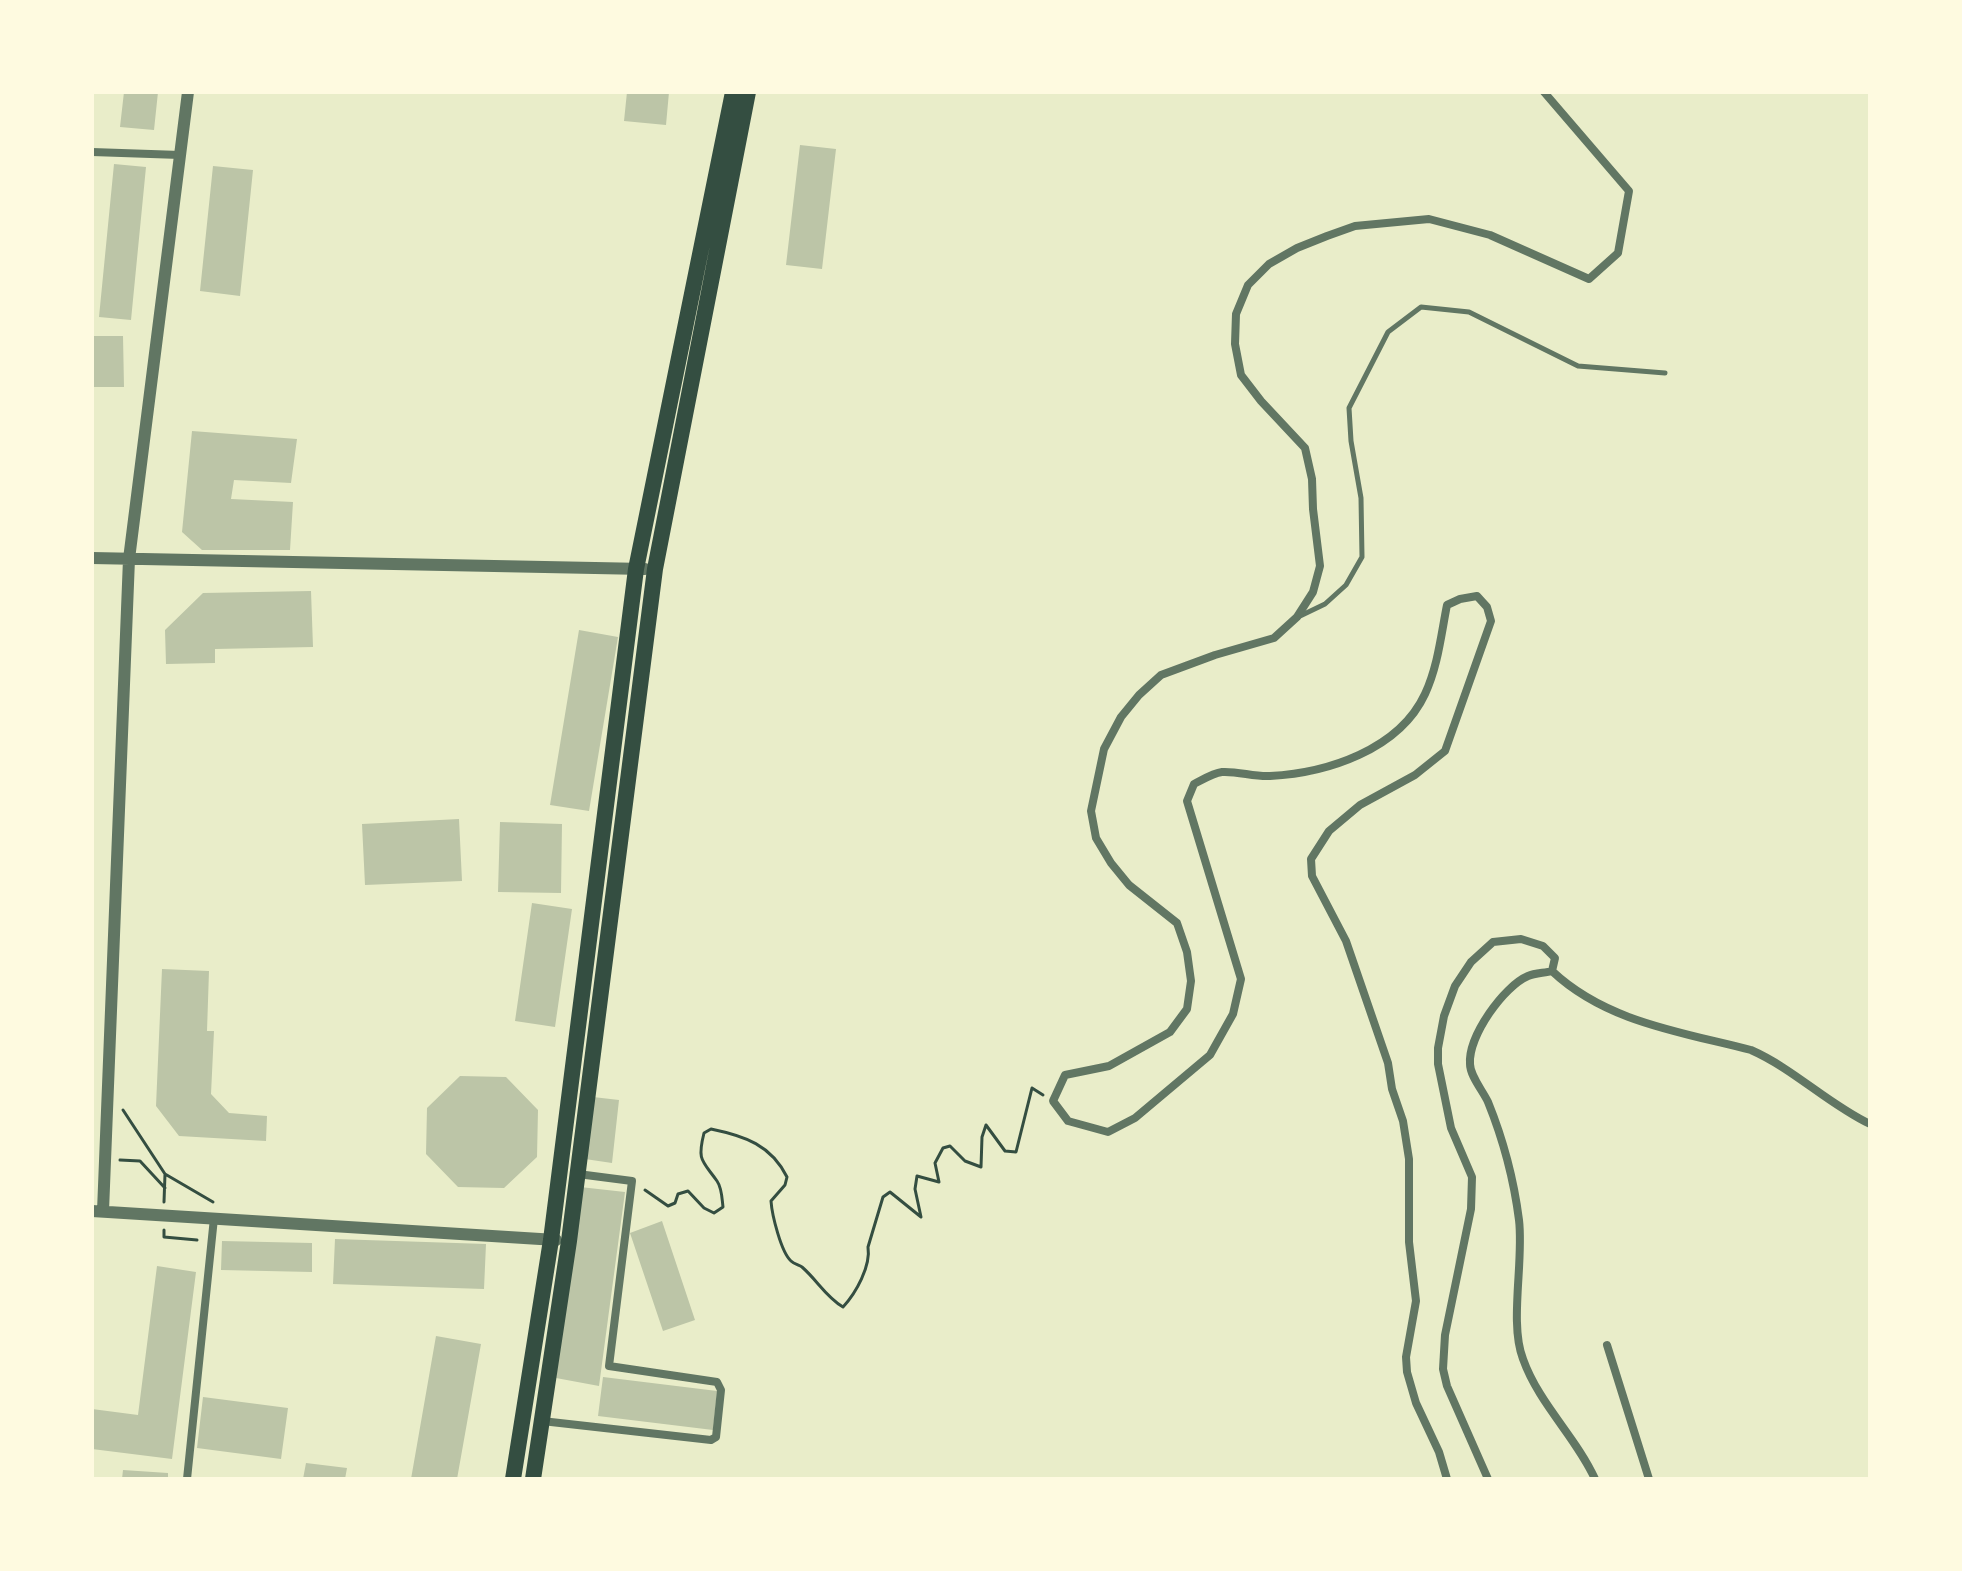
<!DOCTYPE html>
<html>
<head>
<meta charset="utf-8">
<style>
  body { margin:0 }
  #map { position:relative; width:1962px; height:1571px; overflow:hidden; background:#e9edc9; font-family:"Libre Baskerville",serif }
  canvas { display:block }
  .frame { position:absolute; inset:0; border:94px solid #fefae0; pointer-events:none }
</style>
</head>
<body>
<div id="map">
<canvas width="1962" height="1571"></canvas>
<div class="frame"></div>
</div>
<script>
const context = document.querySelector('canvas').getContext('2d');
context.lineJoin = 'round';
function fill(path, color) {
  context.fillStyle = color;
  context.fill(path, 'evenodd');
}
function trace(path, color, width, dash) {
  context.strokeStyle = color;
  context.lineWidth = width;
  context.lineCap = dash ? 'butt' : 'round';
  context.setLineDash(dash || []);
  context.stroke(path);
}
const building = new Path2D(`
  M124,92h34l-4,38 -34,-3z
  M627,92h42l-3,33 -42,-4z
  M800,145l36,4 -14,120 -36,-4z
  M114,164l32,3 -15,153 -32,-3z
  M213,166l40,4 -13,126 -40,-5z
  M92,336h31l1,51h-32z
  M192,431l105,8 -6,44 -57,-3 -3,19 62,3 -3,48h-88l-20,-18z
  M311,591l2,56 -98,2v14l-49,1 -1,-34 38,-37z
  M579,630l39,7 -29,174 -39,-6z
  M459,819l3,62 -97,4 -3,-61z
  M500,822l62,2 -1,69 -63,-1z
  M532,903l40,6 -17,118 -40,-6z
  M162,969l47,2 -2,60h7l-3,63 18,19 38,3 -1,25 -87,-5 -23,-30z
  M460,1076l46,1 32,33 -1,47 -33,31 -46,-1 -32,-33 1,-46z
  M593,1097l26,3 -7,63 -27,-4z
  M580,1187l45,5 -26,194 -43,-8z
  M662,1221l33,99 -32,11 -33,-98z
  M335,1239l151,5 -2,45 -151,-5z
  M222,1241l90,2v29l-91,-2z
  M157,1266l39,6 -24,187 -80,-10v-40l46,6z
  M436,1336l45,8 -24,135h-46z
  M603,1377l114,14 -4,39 -115,-14z
  M203,1397l85,11 -7,51 -84,-11z
  M306,1463l41,5 -2,11h-42z
  M123,1470l45,3v6h-46z`);
const path = new Path2D(`
  M123,1110l42,64 48,28
  M120,1160l20,1 25,27
  M645,1190l23,16 7,-3 3,-9 10,-3 16,17 10,5 9,-6c-1,-8 -1,-19 -6,-26 -15,-21 -20,-20 -13,-48l7,-4c34,7 60,16 76,48l-2,8 -14,16c1,14 10,51 20,60 3,3 8,4 11,6 15,13 24,30 41,40 13,-14 28,-41 25,-60l15,-50 7,-5 31,25 -6,-28 2,-13 22,6 -4,-19 8,-15 7,-2 15,15 16,6 1,-30 4,-12 19,26 11,1 16,-64 11,7
  M164,1202l1,-28
  M164,1230v7l33,3`);
const service = new Path2D(`
  M1298,617l27,-13 21,-19 16,-28 -1,-59 -10,-57 -2,-33 39,-76 33,-25 48,5 109,54 87,7`);
const minor = new Path2D(`
  M92,152l88,3
  M1552,971c54,51 129,61 199,79 43,19 77,54 119,74
  M1607,1345l42,134
  M542,1421l169,19 5,-3 5,-47 -4,-8 -108,-16 23,-185 -54,-7
  M187,1479l27,-261
  M1447,1479l-8,-27 -23,-49 -9,-31 -1,-15 10,-56 -7,-59v-83l-6,-38 -11,-32 -4,-26 -42,-122 -34,-65 -1,-17 18,-28 31,-26 55,-30 30,-24 46,-130 -4,-14 -10,-11 -17,3 -13,6c-6,30 -9,61 -22,89 -26,56 -98,79 -155,82 -16,1 -32,-5 -48,-4 -9,1 -20,8 -28,12l-7,17 54,178 -8,35 -23,41 -75,63 -27,14 -40,-11 -15,-20 12,-26 44,-9 61,-34 17,-23 4,-28 -4,-29 -10,-29 -48,-38 -18,-22 -15,-25 -5,-27 13,-62 17,-32 18,-22 22,-20 54,-20 59,-17 23,-21 16,-25 7,-26 -7,-57 -1,-30 -7,-31 -44,-47 -20,-26 -6,-31 1,-30 12,-29 21,-21 28,-16 30,-12 28,-10 74,-7 61,16 99,44 29,-26 11,-62 -85,-99
  M1488,1479l-41,-93 -4,-17 2,-34 26,-126 1,-32 -21,-49 -13,-64v-16l6,-32 11,-30 16,-24 22,-20 28,-3 22,7 12,12 -3,13c-7,2 -17,2 -24,5 -24,10 -60,60 -58,88 0,12 13,27 18,38 15,37 26,79 31,118 5,41 -10,103 4,139 16,45 53,78 72,120`);
const tertiary = new Path2D(`
  M92,558l553,11
  M92,1211l464,29
  M103,1211l26,-652 59,-467`);
const primary = new Path2D(`
  M513,1479l38,-239 85,-671 97,-477
  M533,1479l36,-238 86,-672 93,-477`);
fill(building, '#bcc5a7');
trace(path, '#344e41', 3);
trace(service, '#617663', 5);
trace(minor, '#617663', 8);
trace(tertiary, '#617663', 12);
trace(primary, '#344e41', 16);
</script>
</body>
</html>
